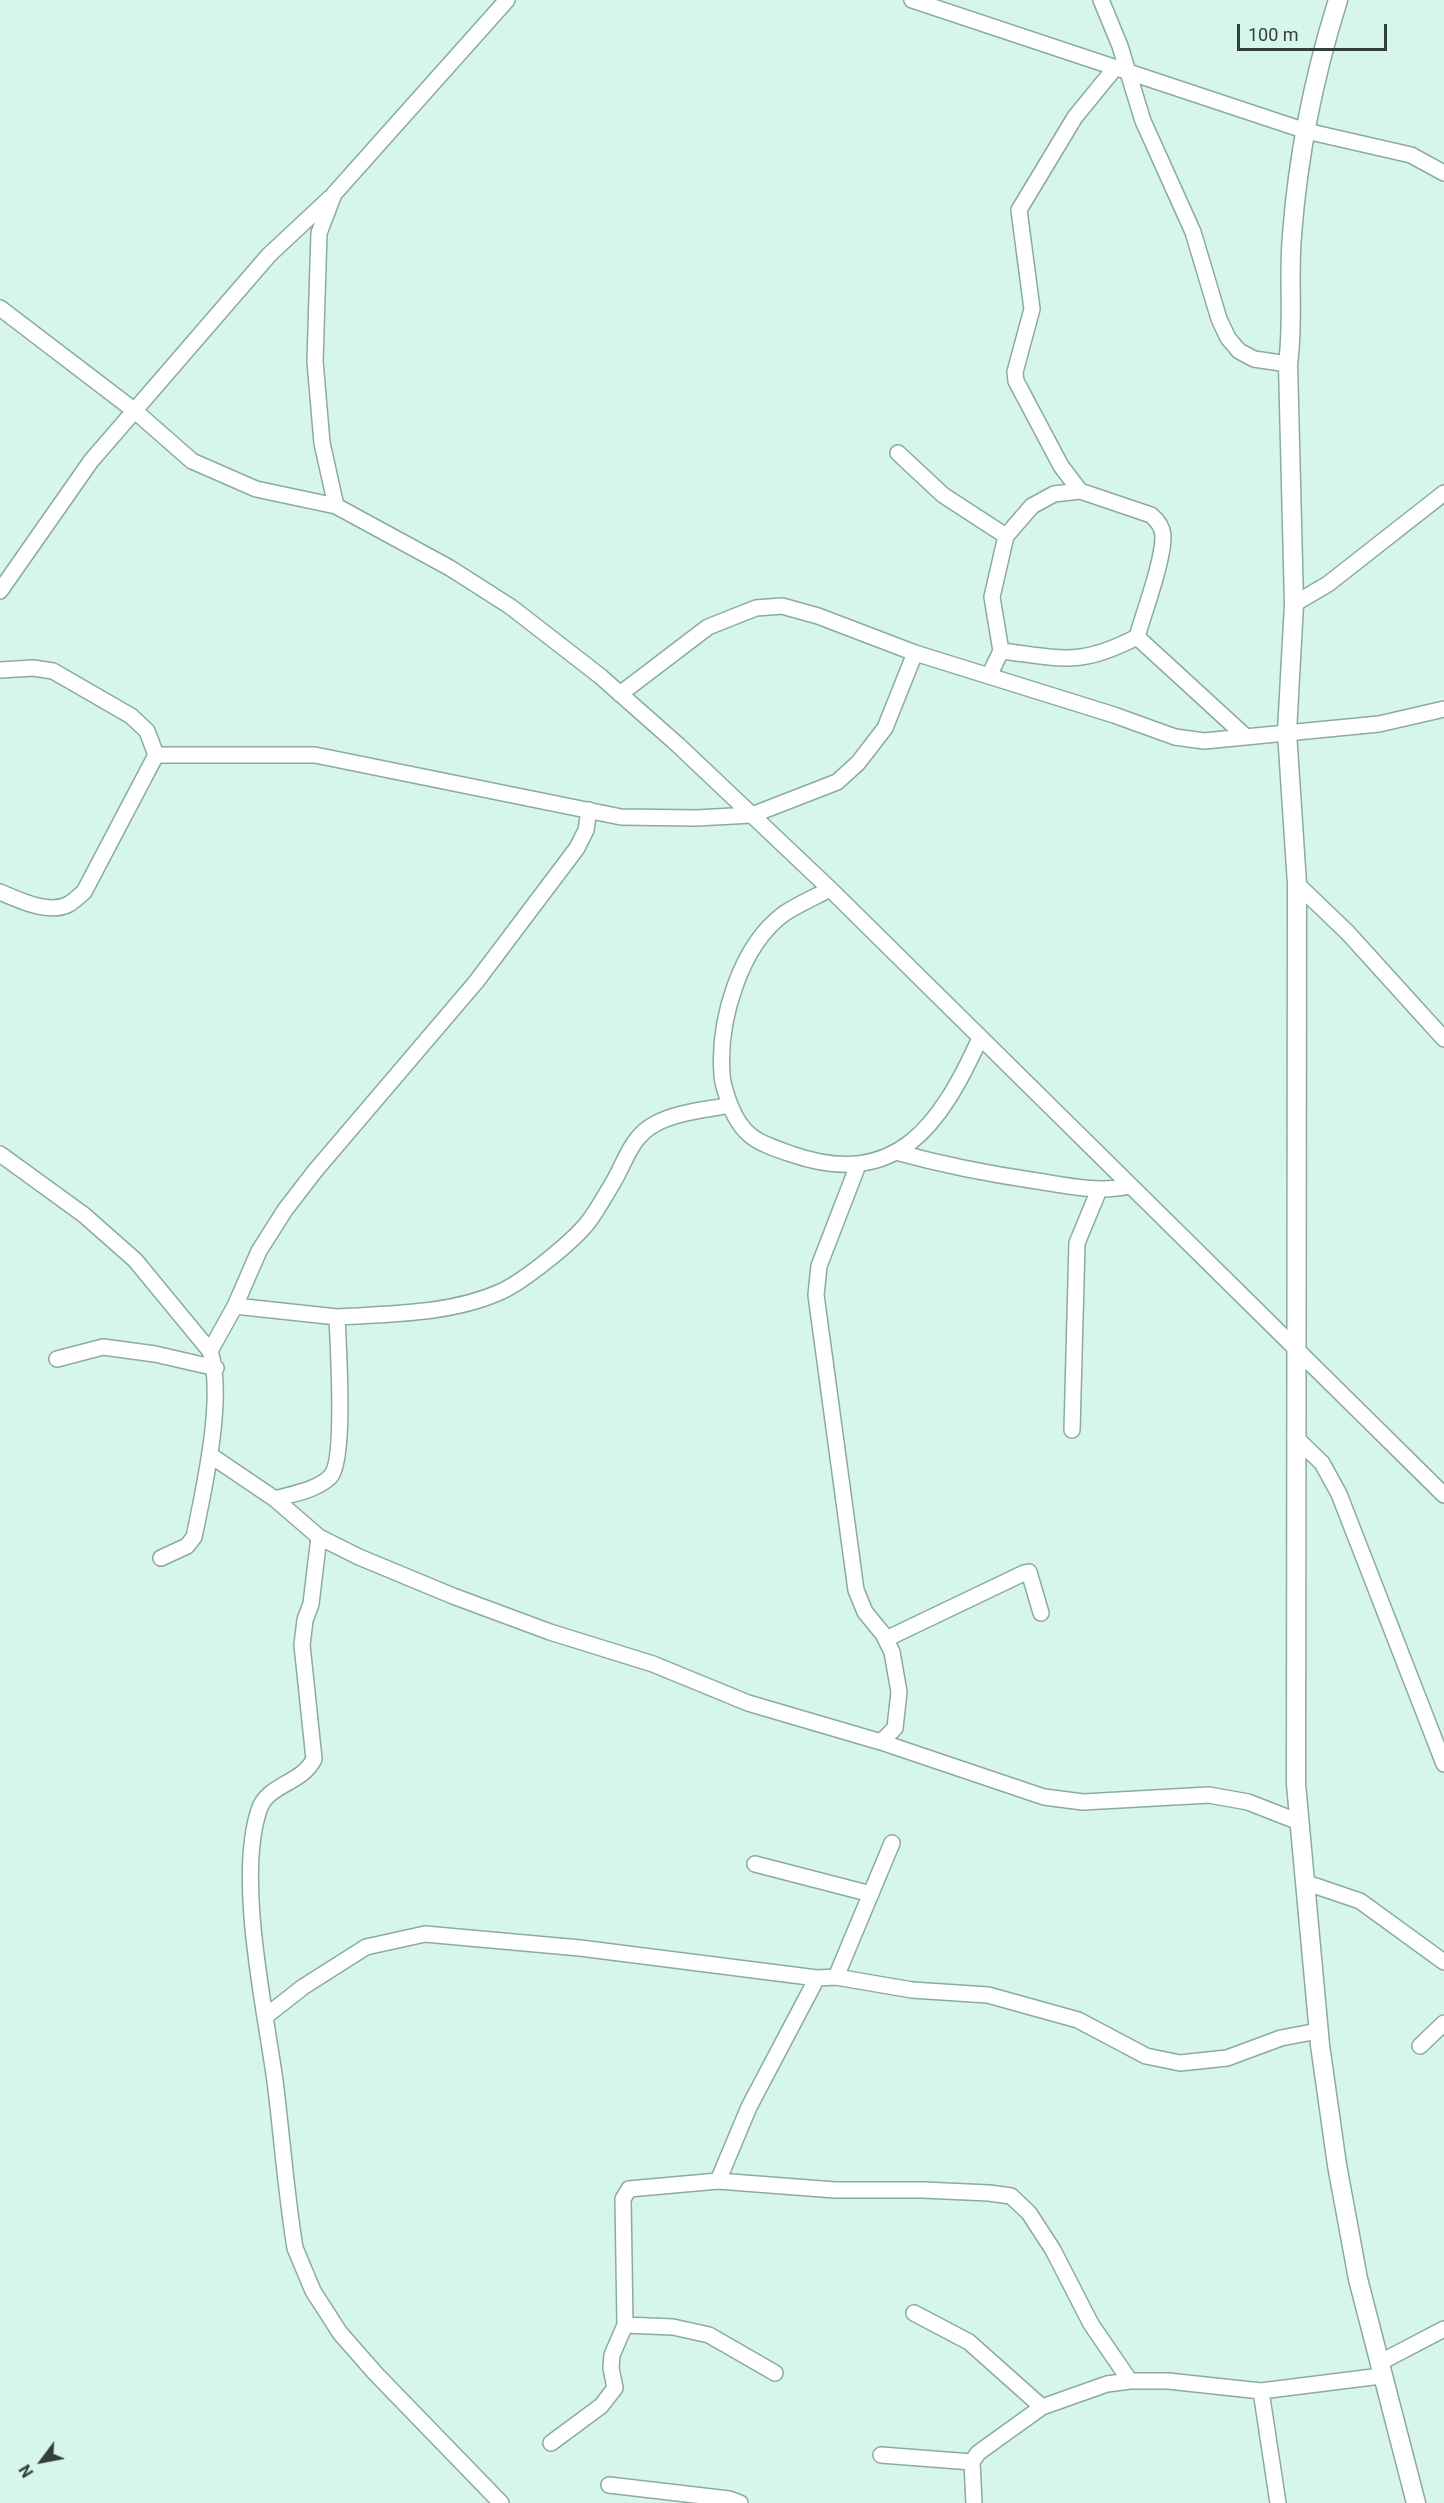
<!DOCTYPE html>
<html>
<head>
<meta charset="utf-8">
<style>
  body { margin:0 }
  #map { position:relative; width:1444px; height:2503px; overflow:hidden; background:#d6f5eb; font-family:Roboto,sans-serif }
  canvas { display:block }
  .north { position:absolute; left:12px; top:2431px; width:60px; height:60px; -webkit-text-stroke:4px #d6f5eb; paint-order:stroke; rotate:238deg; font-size:16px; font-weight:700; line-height:24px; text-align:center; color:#333f3b }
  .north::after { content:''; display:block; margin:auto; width:21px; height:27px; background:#333f3b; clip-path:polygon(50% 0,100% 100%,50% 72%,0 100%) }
  .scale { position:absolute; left:1237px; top:24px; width:150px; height:27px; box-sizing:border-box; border:3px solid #333f3b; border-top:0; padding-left:8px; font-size:18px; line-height:21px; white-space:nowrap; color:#333f3b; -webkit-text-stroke:4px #d6f5eb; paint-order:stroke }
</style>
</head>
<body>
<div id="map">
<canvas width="1444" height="2503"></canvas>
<div class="north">N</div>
<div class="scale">100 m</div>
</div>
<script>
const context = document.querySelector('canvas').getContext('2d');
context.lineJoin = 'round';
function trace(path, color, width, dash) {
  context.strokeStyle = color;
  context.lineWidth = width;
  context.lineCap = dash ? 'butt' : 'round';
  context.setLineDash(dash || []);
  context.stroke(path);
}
const minor = new Path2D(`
  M507,0l-173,194 -15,39 -4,128 7,82 14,63 114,62 61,39 89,69 78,69 152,144 614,606
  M912,0l394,131 105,24 33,18
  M1101,0l19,46 23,75 50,111 26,87 9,19 11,13 15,8 34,5
  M1115,68l-40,49 -56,93 13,99 -17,63 1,9 45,85 19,25 71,24c6,5 11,11 12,20 1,24 -19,77 -26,102l108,99
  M0,308l135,103 57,50 64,28 80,17
  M898,453l45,42 63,41
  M0,591l91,-130 178,-206 61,-57
  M1294,604l34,-20 116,-91
  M1001,651c61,7 78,16 136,-14
  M0,670l33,-2 20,3 78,45 16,15 9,24 -72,137c-5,4 -10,9 -15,12 -20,11 -50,-4 -69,-12
  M989,676l12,-25 -9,-54 14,-61 26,-30 22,-12 26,-3
  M620,694l88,-67 48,-19 26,-2 36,10 97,37 199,62 61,22 29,4 175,-17 65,-15
  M156,755h159l306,62 75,1 56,-3 85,-33 21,-19 27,-35 30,-75
  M1297,884l51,49 96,106
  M730,1105c13,33 29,38 61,49 106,37 150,-30 189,-116
  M896,1152c47,13 93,22 141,29 31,5 62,12 93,5
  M0,1154l84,61 51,45 75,91c15,45 -6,138 -16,186l-7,9 -26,12
  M858,1165l-39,101 -3,29 40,295 9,22 18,22 9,18 7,40 -4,36 -14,14
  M235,1306l24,-55 26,-41 30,-39 161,-189 101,-134 9,-18 3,-20
  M337,1317c53,-3 114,-3 163,-25 23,-10 74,-51 89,-71 8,-11 15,-23 22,-35 14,-22 19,-49 44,-62 22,-12 51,-14 75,-19 -3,-9 -8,-21 -8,-31 -4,-53 18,-129 63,-161 14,-9 30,-16 45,-24
  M210,1351l25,-45 102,11c1,27 9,145 -7,160 -13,13 -38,17 -55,22
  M57,1359l46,-12 52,7 61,14
  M1072,1430l5,-187 22,-53
  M1295,1437l27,26 17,31 105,270
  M210,1455l65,44 44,38 40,20 94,39 97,36 103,32 95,39 133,39 163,55 39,5 126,-7 39,7 51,20
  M319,1537l-8,67 -6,16 -3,25 12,114c-12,25 -47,25 -55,51 -23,69 6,198 16,271 7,56 11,112 20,167l18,43 27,42 36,41 125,129
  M886,1639l138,-66 5,-1 12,41
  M755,1864l116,30
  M1304,1882l56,19 84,61
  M836,1977l56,-134
  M266,2016l37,-29 63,-40 59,-13 155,14 237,30 19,-1 76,13 76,5 90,25 68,36 34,7 47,-5 54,-20 37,-7
  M1420,2046l24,-23
  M718,2181l31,-74 68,-129
  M914,2313l55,29 73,65
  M625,2325l48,2 36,8 66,38
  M1379,2363l65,-34
  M1261,2391l17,112
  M551,2443l50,-37 14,-18 -4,-20 1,-13 13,-30 -2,-126 6,-10 89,-8 117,9h88l66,3 22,3 18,17 24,37 38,74 39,57
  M881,2455l91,7
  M609,2485l120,14 11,4
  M974,2503l-2,-41 6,-9 64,-46 65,-23 23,-3h38l93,10 120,-15`);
const major = new Path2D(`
  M1338,0c-24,76 -40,155 -46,235 -4,43 2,86 -4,129l6,240 -7,128 10,152 -1,900 24,261 17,120 21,114 58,224`);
trace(minor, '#8daaa1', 18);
trace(major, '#8daaa1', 21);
trace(minor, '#fff', 15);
trace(major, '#fff', 18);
</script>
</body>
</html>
